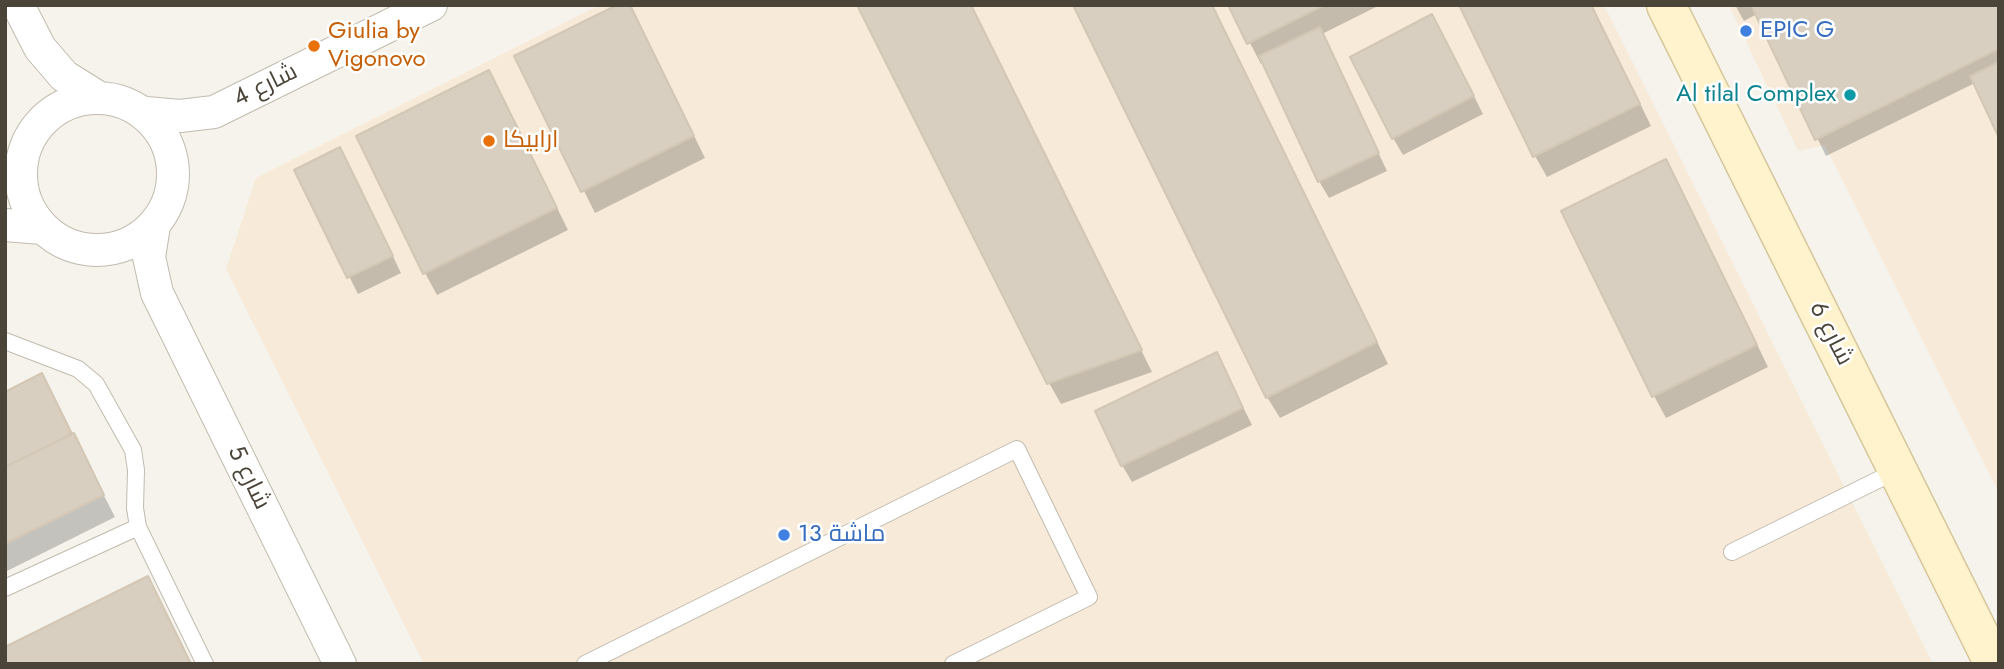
<!DOCTYPE html>
<html>
<head>
<meta charset="utf-8">
<style>
  body { margin:0 }
  #map { position:relative; width:2004px; height:669px; overflow:hidden; background:#f6f3ec; font-family:Jost,sans-serif }
  canvas { display:block }
  .frame { position:absolute; inset:0; border:7px solid #4b4439; pointer-events:none }
</style>
</head>
<body>
<div id="map">
<canvas width="2004" height="669"></canvas>
<div class="frame"></div>
</div>
<script>
const context = document.querySelector('canvas').getContext('2d');
context.lineJoin = 'round';
function fill(path, color) {
  context.fillStyle = color;
  context.fill(path, 'evenodd');
}
function trace(path, color, width, dash) {
  context.strokeStyle = color;
  context.lineWidth = width;
  context.lineCap = dash ? 'butt' : 'round';
  context.setLineDash(dash || []);
  context.stroke(path);
}
function write(font, color, halo, rows, align = 'center') {
  context.font = font + ' Jost,Cairo,sans-serif';
  context.lineWidth = 5;
  context.setLineDash([]);
  context.textBaseline = 'middle';
  context.strokeStyle = halo;
  context.fillStyle = color;
  for (const [text, x, y, turn = 0] of rows) {
    context.save();
    context.translate(x, y);
    context.rotate((+turn || 0) * Math.PI / 180);
    context.textAlign = isNaN(turn) ? turn : align;
    if (halo) context.strokeText(text, 0, 0);
    context.fillText(text, 0, 0);
    context.restore();
  }
}
const commercial = new Path2D(`
  M600,5h1004l329,659h-1509l-198,-395 30,-91z
  M1729,5h270v488l-174,-348 -27,6z`);
const shadow = new Path2D(`
  M970,5l182,367 -91,32 -12,-21z
  M1075,5h137l176,359 -108,54 -13,-21z
  M1230,5h150l-58,29 65,137 -58,27 -10,-17 -55,-118 -3,1z
  M1461,5h131l59,121 -104,51 -12,-21z
  M1735,5h264v129l-24,-51 -149,73 -69,-142 -13,7z
  M639,24l66,134 -110,55 -78,-156z
  M1442,33l41,81 -80,41 -10,-17z
  M489,73l12,21 67,136 -131,65 -12,-22 -66,-136z
  M1665,161l13,21 90,185 -102,51 -12,-22 -91,-184z
  M349,166l52,107 -43,21 -62,-123z
  M1217,355l35,70 -120,57 -10,-17z
  M42,376l73,141 -110,55v-178z`);
const building = new Path2D(`
  M617,5h13l64,131 -113,56 -67,-136z
  M857,5h114l171,345 -95,34z
  M1073,5h139l165,337 -111,56z
  M1228,5h97l-78,39z
  M1459,5h132l49,99 -107,53z
  M1751,5h248v44l-184,91z
  M1432,14l42,82 -82,43 -42,-82z
  M1320,27l59,126 -61,29 -59,-126z
  M1999,62v76l-29,-62z
  M489,70l68,138 -134,66 -67,-138z
  M340,147l53,109 -46,22 -53,-108z
  M1666,159l91,186 -105,52 -91,-186z
  M1217,352l26,56 -122,58 -26,-55z
  M42,373l30,61 -67,33v-75z
  M74,433l30,62 -99,49v-77z
  M148,576l43,88h-186v-17z`);
const lane = new Path2D(`
  M5,341l73,28 18,15 37,66 3,20 -1,38 3,19 67,137
  M1732,552l166,-82
  M5,588l133,-61
  M585,664l432,-215 72,148 -136,67`);
const street = new Path2D(`
  M18,5l22,43 24,28 32,20
  M21 174a76 76 0 1 1 152 0a76 76 0 1 1-152 0Z
  M146,113l34,3 34,-4 217,-107
  M5,225l37,3
  M154,226l-5,31 8,36 183,371`);
const secondary = new Path2D(`
  M1666,5l328,659`);
const markers = [
  [1746,31,7,"#3f7fe0"],
  [314,46,7,"#e8710a"],
  [1850,95,7,"#0f9aa8"],
  [489,141,7,"#e8710a"],
  [784,535,7,"#3f7fe0"]
];
const shopNames = [
  ["EPIC G",1760,31],
  ["ماشة 13",798,535]
];
const foodNames = [
  ["Giulia by",328,32],
  ["Vigonovo",328,60],
  ["ارابيكا",503,141]
];
const streetNames = [
  ["شارع 4",266,86,-26],
  ["شارع 6",1830,334,63],
  ["شارع 5",248,478,64]
];
const cultureNames = [
  ["Al tilal Complex",1836,95]
];
fill(commercial, '#f7ead8');
fill(shadow, '#0003');
fill(building, '#d8cfc1');
trace(building, '#d3c7b4', 2);
trace(lane, '#c2bbae', 18);
trace(street, '#c2bbae', 34);
trace(secondary, '#d6c79b', 41);
trace(lane, '#fff', 16);
trace(street, '#fff', 32);
trace(secondary, '#fff3cd', 38);
for (const [x, y, r, color] of markers) {
  const dot = new Path2D();
  dot.arc(x, y, r, 0, 2 * Math.PI);
  context.fillStyle = color;
  context.fill(dot);
  trace(dot, '#fff', 2.5);
}
write('24px', '#366cbe', '#fff', shopNames, 'left');
write('24px', '#c56008', '#fff', foodNames, 'left');
write('24px', '#4b4439', '#fff', streetNames);
write('24px', '#0d838f', '#fff', cultureNames, 'right');
</script>
</body>
</html>
